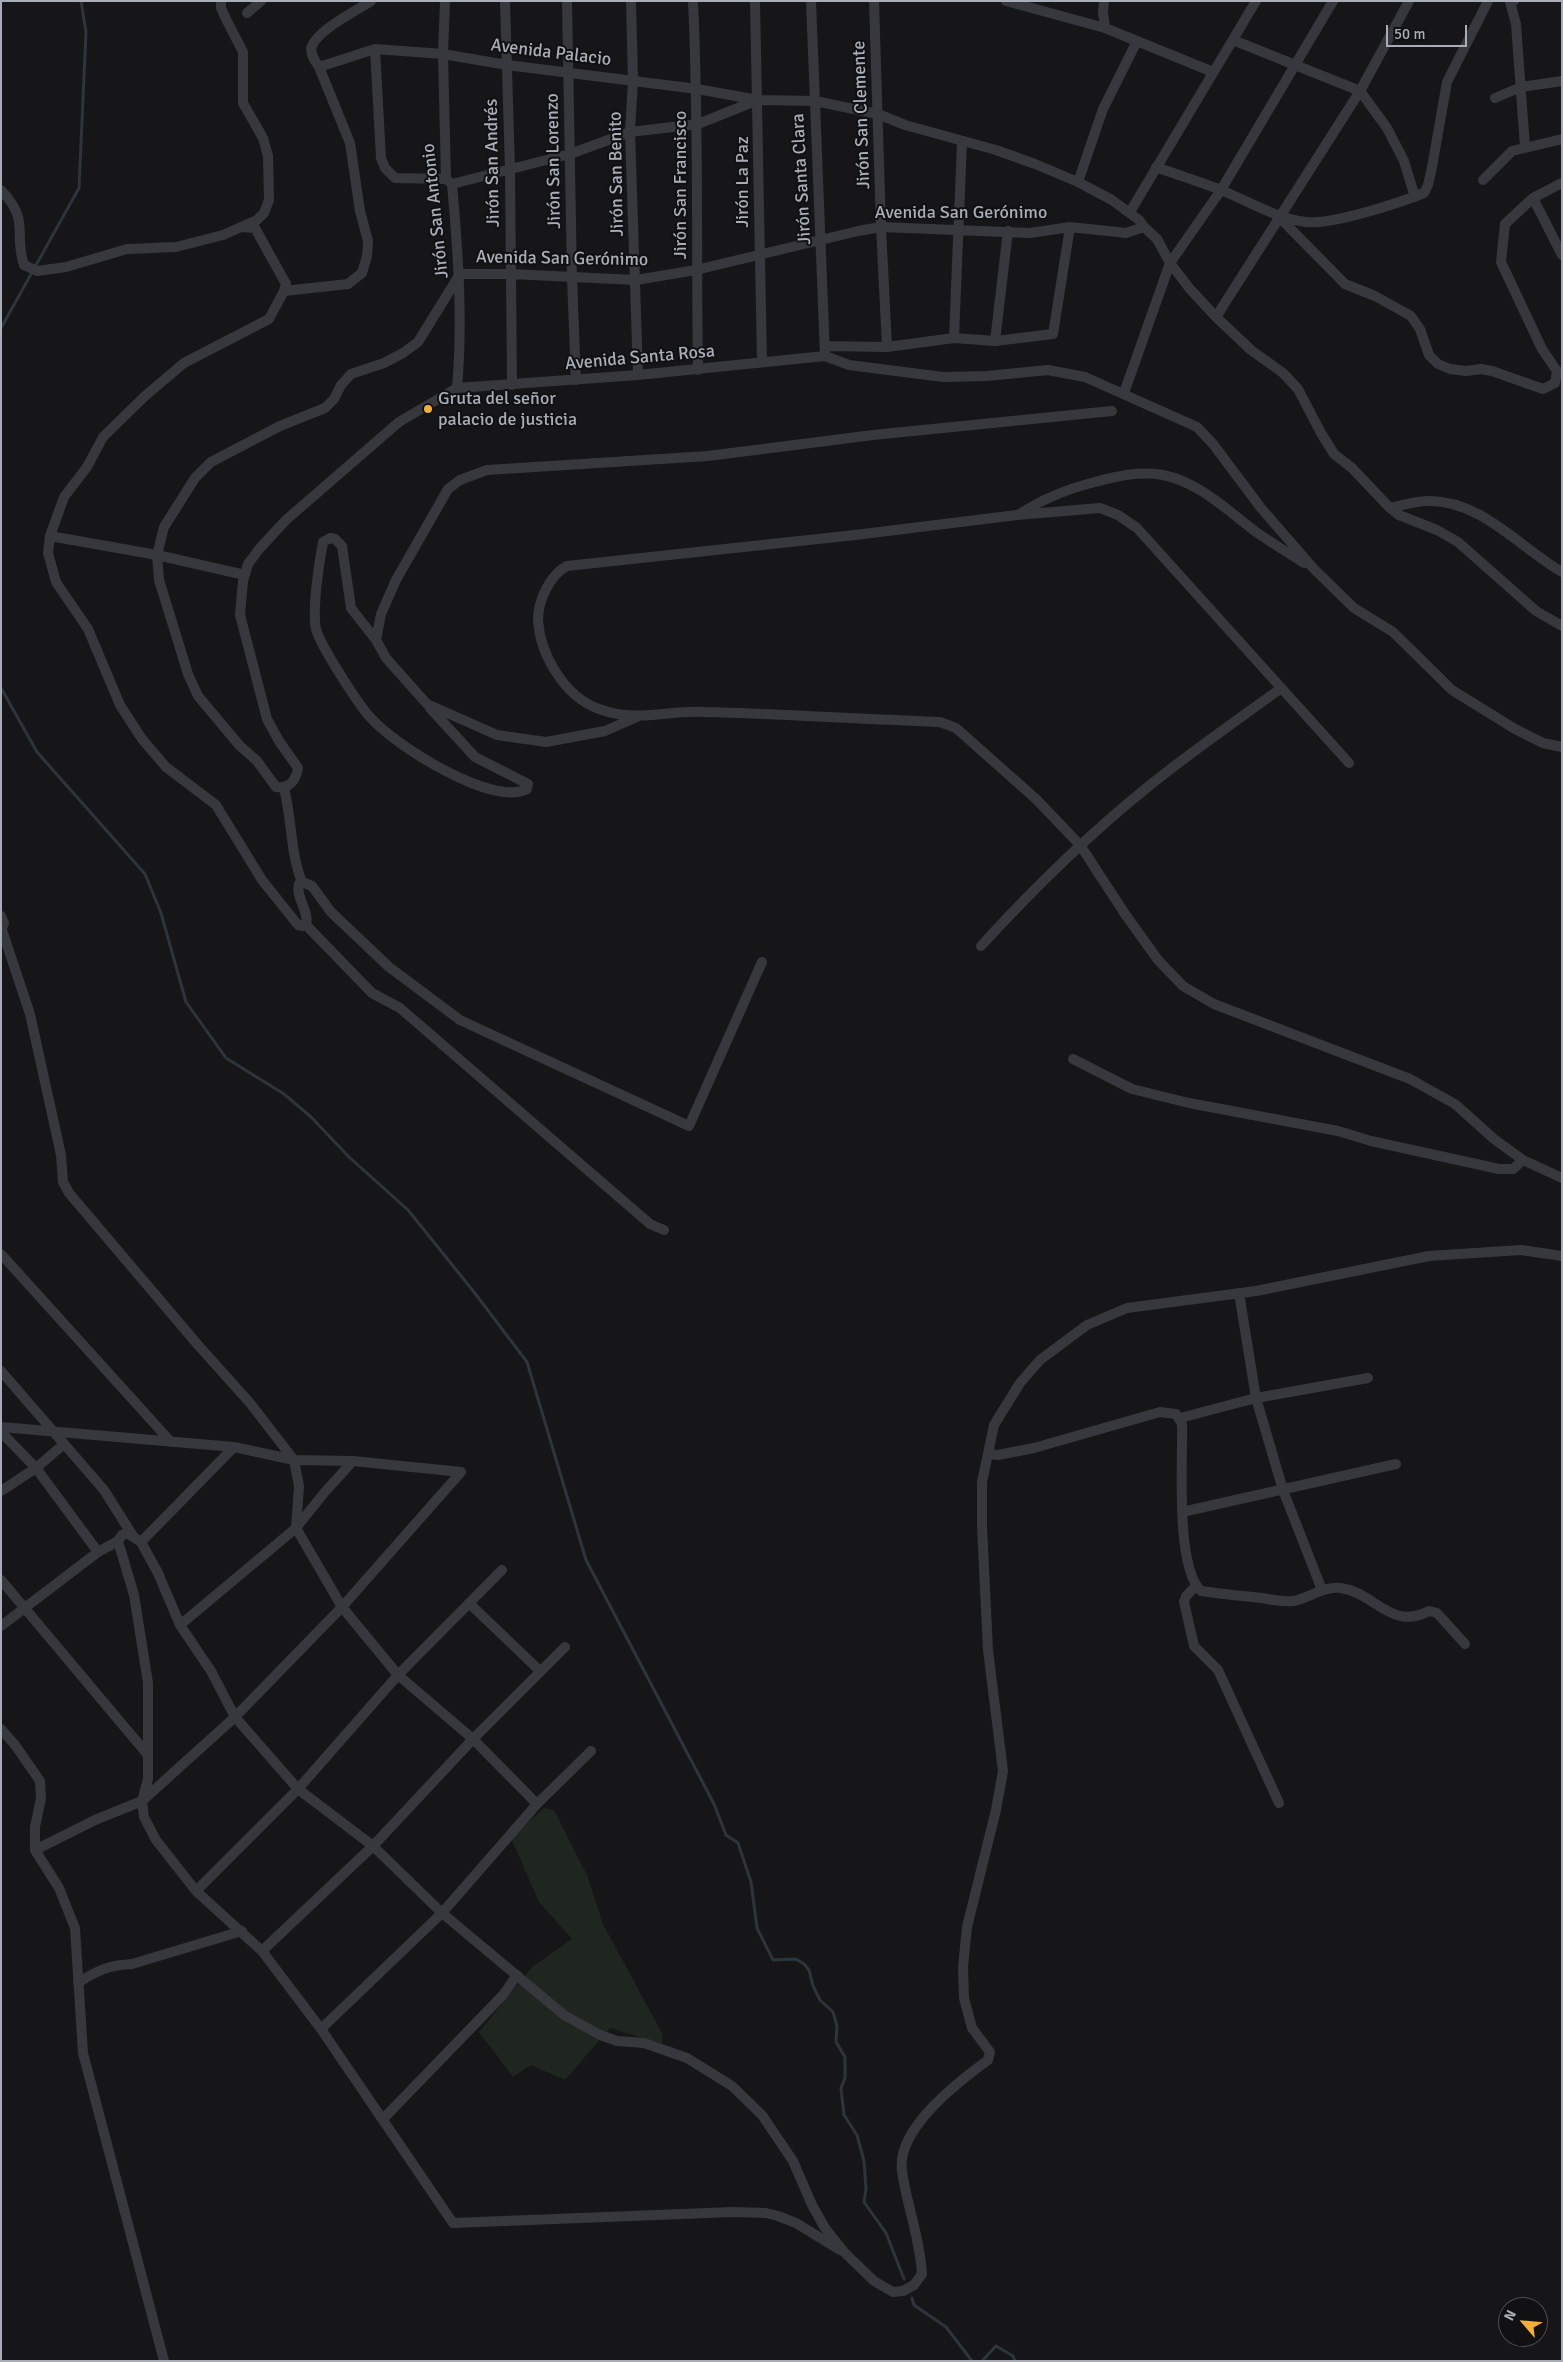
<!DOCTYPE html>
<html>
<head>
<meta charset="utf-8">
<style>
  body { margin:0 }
  #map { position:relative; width:1563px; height:2362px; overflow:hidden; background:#161618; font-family:Signika,sans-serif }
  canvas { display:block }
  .frame { position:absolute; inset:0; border:2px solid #a8adb8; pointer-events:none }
  .north { position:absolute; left:1498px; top:2297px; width:50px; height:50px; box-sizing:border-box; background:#111113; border:1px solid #4d4f55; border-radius:50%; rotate:297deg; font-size:14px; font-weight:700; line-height:20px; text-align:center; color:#a8adb8 }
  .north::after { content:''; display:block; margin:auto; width:18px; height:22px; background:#f2b134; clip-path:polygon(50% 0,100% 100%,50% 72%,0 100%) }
  .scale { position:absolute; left:1386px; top:25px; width:81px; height:22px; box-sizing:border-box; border:2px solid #a8adb8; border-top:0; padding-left:6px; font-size:15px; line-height:18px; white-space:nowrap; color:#a8adb8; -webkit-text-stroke:4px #111113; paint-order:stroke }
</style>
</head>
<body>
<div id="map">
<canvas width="1563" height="2362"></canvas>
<div class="frame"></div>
<div class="north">N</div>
<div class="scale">50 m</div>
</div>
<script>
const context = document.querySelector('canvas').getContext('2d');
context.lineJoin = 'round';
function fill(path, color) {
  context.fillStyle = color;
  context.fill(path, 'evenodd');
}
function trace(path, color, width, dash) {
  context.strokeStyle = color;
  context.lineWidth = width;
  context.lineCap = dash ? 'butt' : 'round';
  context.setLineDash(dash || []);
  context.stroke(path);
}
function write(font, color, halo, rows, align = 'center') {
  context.font = font + ' Signika,sans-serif';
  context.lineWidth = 4;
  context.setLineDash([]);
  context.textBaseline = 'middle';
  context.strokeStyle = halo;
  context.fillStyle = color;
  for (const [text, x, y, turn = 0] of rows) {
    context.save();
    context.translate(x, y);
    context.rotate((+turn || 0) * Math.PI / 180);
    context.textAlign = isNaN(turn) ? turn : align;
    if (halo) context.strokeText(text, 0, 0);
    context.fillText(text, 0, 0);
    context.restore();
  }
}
const green = new Path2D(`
  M544,1808l10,2 33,65 16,49 60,111 -1,9 -52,-16 -45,52 -34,-15 -18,12 -34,-45 53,-65 40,-28 -33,-37 -28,-64z`);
const stream = new Path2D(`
  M1,328l78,-140 7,-156 -5,-31
  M1,688l36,64 108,122 16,39 25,89 40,56 58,36 27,23 38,40 59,53 66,82 53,70 59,198 128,244 12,31 12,8 13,39 6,46 16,32 23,-1 8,5 5,6 4,16 7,14 13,12 4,14 -1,16 9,15v21l-4,10 3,27 13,20 7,26 2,28 -2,13 22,31 18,46
  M912,2298l2,7 32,22 26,34
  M982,2361l14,-15 17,10 2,5`);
const street = new Path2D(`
  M371,1c-15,10 -53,29 -59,45 -3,7 3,15 7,21l56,-18 68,5 64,11 190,24 61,11 57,1 63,13 27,11 91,25 39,14 43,18 34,18 27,20 5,7 -18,6 -56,-6 -40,6 -149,-6 -23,4 -162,39 -60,10 -125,-6h-51l-42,68 -15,11 -19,10 -33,11 -10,11 -7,14 -9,9 -45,18 -69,36 -16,16 -31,49 -7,28 2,25 29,94 10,22 42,50 17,15 19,26c13,2 20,-6 22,-19l-19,-27 -12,-22 -27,-104 3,-34 5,-17 12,-16 26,-28 113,-98 58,-34 181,-13 187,-19 24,9 94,12 44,-1 61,-6 37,7 112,50 16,17 48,64 53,61 40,39 39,24 59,58 63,39 28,14 19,4
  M445,1l-2,53 3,125 6,5c6,68 11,135 5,204
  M505,1l5,169 2,215
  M567,1l5,277 4,102
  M631,1l2,79 -3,52 8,243
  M693,1c6,123 3,246 5,369
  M755,1l7,361
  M811,1l14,355
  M874,1l7,226 6,120
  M1006,1l99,27 108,44
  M1104,1l-1,11 2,16
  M1514,1l-4,1 6,22 9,123
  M247,13l14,-12
  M1233,40l127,51 27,37 17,33 11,36
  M375,49l6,109 4,10 10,10 51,1
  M1495,98l26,-11 41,-6
  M1156,167c22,8 44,15 65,23 29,12 54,28 85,32 26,3 93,-19 118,-29l4,-8 4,-18 15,-85 41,-81
  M1483,180l29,-29 50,-12
  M1078,182l25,-73 34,-68
  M452,184l118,-30 60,-22 68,-8 60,-24
  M1,190c30,32 12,42 23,75l13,6 29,-4 61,-18 49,-2 47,-12 34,-15 7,-7 5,-13 -1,-44 -5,-18 -20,-35v-51l-16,-31 -6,-13v-7
  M1533,198l29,57
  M1130,212l126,-211
  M1279,217l66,67 30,12 36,20 9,13 9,26 9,9 12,5 16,2 15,-2 11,2 51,18 12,-6 2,-12 -15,-22 -41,-87 4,-38 28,-26 29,-15
  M241,227l14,1 31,56 -2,7 -15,28 -85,44 -39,33 -42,41 -16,30 -23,30 -14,39 -2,17 8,29 32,47 32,76 22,34 24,28 50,38 46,75 36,45 5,1 3,-1c4,-14 -11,-27 -7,-41l3,-2
  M1144,227l13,12 13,24 20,26 26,28 35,33 32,23 15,16 23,44 13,21 18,14 38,40 9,7 38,15 21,12 78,69 26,15
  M284,291l64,-7 14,-11 5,-17 1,-15 -8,-30 -10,-68 -31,-76
  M1216,317l144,-226 49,-90
  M954,338l8,-196
  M995,341l13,-110
  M825,346l62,1 67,-9 41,3 58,-7 17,-107
  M1124,393l46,-130 51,-73 112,-189
  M1390,508c12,-3 26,-7 38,-7 53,-1 91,46 134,71
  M1018,515c24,-16 49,-26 77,-33 22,-6 44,-11 68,-7 36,7 65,36 93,57 16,11 32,21 48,31
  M50,536l107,19 88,20
  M376,640l-25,-32 -9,-62 -7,-7 -5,-1 -7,4c-4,21 -11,67 -7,87 4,16 42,75 54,88 24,28 122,90 157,72l1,-5 -53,-27 -45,-49
  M637,717l-32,14 -59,11 -49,-7 -70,-31 -41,-46 -10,-18 5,-26 15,-34 52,-91 12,-9 27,-10 221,-14 165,-21 239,-24
  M1349,763l-212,-235 -19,-13 -18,-7 -83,7 -162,20 -288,31c-17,9 -29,34 -29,54 2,35 27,77 61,89 38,14 68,1 105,3 79,2 157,7 236,10l16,6 80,71 44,46 45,69 33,46 25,26 31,18 196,75 45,25 39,35 29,21 39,18
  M284,788c8,31 6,64 18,94l10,4 19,26 58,55 71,53 229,106 73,-164
  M1,916l3,7 -3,7
  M306,925l66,68 28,15 250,216 14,6
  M2,930l28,84 31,141 2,27 6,11 129,152 52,58 44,57 5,26 -3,42 46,79 56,68 75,64 64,65
  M981,946c52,-57 107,-111 168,-160 42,-34 87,-65 131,-97
  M1073,1059l59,30 57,14 149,28 33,10 128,28h14l10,-9
  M1,1254l170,188
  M1239,1293l17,105 27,92 39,100
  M1,1371l103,119 29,46
  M1180,1418l76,-20 112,-20
  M1,1427l233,20 60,13 59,1 108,11
  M1,1432l35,36 62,84
  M988,1454l10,1 36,-7 126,-36 16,2 6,10c1,37 -7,142 19,167 21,3 41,5 61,7 10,2 21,4 31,3 16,-3 31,-15 48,-13 34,5 50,43 88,23l8,2 28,31
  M1,1491l35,-23 28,-24
  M1182,1512l214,-48
  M118,1541l16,54 14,88v96l-6,22 2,16 12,23 40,51 66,60 59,78 132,194 280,-11 33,1 12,3 18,7 44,27
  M141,1542l93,-95
  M1,1580l147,175
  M1196,1586l-10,10 -2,6 10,44 24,24 61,133
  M469,1603l71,68
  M180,1625l116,-97 28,-35 29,-32
  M1,1626l97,-74 20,-11 4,-6 5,-2 14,9 17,31 22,52 31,46 24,46 63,72 75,57 69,67 122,102 36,20 17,6 27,2 43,15 45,28 30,29 31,46 19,44 13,23 20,25 29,28 19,11 10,-1 11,-6 8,-11c-2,-36 -15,-68 -20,-103 -6,-42 56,-89 86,-111l2,-8 -18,-24 -8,-30 -1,-31 4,-40 29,-117 7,-39 -15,-121 -6,-123v-45l12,-57 26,-42 20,-23 47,-35 40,-17 129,-17 173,-35 92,-6 41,6
  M1,1729l14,16 25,36 1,17 -6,29v23l24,38 16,40 8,125 81,308
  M35,1850l60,-30 47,-19 93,-84 107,-110 119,-135
  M196,1891l102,-102 100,-114 104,-105
  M262,1951l111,-105 100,-107 92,-92
  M78,1983c18,-12 31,-18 54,-19l110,-33
  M321,2029l121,-116 95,-109 54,-53
  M383,2119l120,-124 14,-20`);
const markers = [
  [428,409,5,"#f2b134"]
];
const streetNames = [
  ["Avenida Palacio",551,53,7],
  ["Jirón San Clemente",862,115,-92],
  ["Jirón San Lorenzo",554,161,-91],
  ["Jirón San Andrés",493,163,-91],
  ["Jirón San Benito",617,174,-91],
  ["Jirón Santa Clara",802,179,-93],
  ["Jirón La Paz",743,182,-90],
  ["Jirón San Francisco",681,185,-90],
  ["Jirón San Antonio",436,211,-96],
  ["Avenida San Gerónimo",961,213],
  ["Avenida San Gerónimo",562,259,1],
  ["Avenida Santa Rosa",640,358,-5]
];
const poiNames = [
  ["Gruta del señor",438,399],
  ["palacio de justicia",438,420]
];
fill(green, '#1e261f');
trace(stream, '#2c353c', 3);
trace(street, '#37383d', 10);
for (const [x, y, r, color] of markers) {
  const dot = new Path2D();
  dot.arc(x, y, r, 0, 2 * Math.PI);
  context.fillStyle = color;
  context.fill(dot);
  trace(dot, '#111113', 2);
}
write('18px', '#a8adb8', '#111113', streetNames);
write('18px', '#a8adb8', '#111113', poiNames, 'left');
</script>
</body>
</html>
